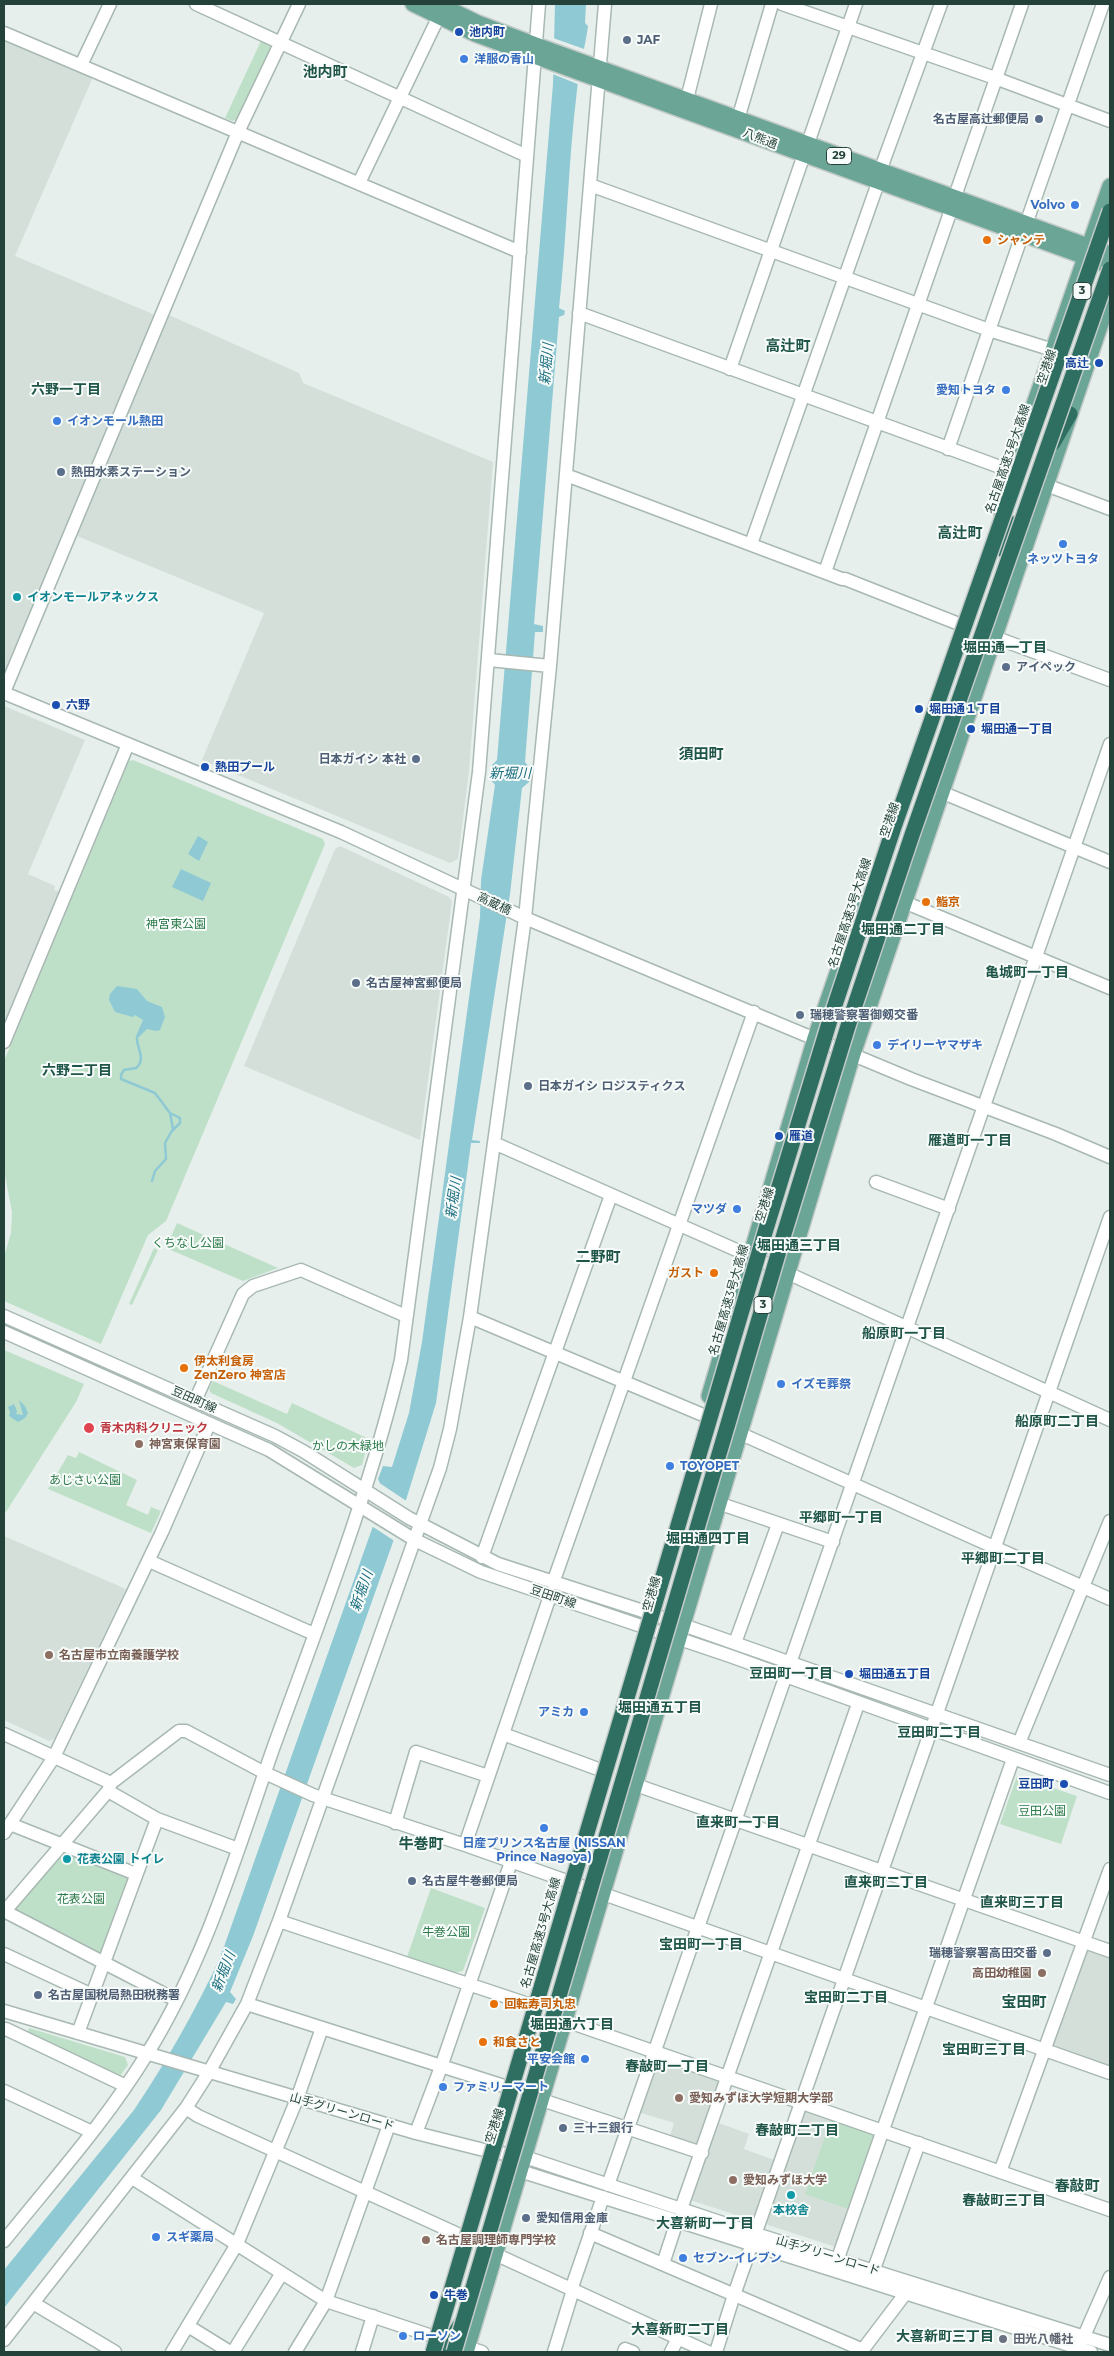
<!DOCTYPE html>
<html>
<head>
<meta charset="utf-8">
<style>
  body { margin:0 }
  #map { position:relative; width:1114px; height:2356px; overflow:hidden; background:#e6efeb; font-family:Montserrat,sans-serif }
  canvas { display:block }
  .frame { position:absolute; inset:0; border:5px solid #24423a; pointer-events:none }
</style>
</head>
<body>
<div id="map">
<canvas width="1114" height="2356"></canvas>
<div class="frame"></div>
</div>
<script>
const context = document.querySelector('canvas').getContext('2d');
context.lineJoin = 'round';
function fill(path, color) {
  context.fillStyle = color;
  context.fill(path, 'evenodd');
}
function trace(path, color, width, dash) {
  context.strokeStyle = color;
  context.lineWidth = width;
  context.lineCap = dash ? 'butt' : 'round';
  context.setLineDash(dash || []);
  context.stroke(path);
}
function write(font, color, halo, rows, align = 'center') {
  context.font = font + ' Montserrat,"Noto Sans JP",sans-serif';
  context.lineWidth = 4;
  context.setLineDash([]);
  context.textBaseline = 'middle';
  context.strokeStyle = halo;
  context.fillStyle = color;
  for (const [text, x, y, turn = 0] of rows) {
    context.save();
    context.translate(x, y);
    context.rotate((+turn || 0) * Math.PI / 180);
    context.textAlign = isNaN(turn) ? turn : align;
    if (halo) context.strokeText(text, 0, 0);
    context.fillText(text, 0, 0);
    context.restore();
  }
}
const built = new Path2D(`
  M4,39l89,38 -78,179 140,59 -151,359z
  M169,315l130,58 4,10 190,79 -24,309 -11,88 -8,4 -248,-103 62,-147 -187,-77z
  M4,706l81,34 -57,134 27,12 -1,4 6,2 -56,134z
  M340,846l109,51 3,4 -32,239 -176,-74 91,-217z
  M4,1536l122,53 -72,150 -5,2 -45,-21z
  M1087,1947l23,8v115l-60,-20z
  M661,2059l62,21 -20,67 -34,-9 5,-15 -36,-11 19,-51z
  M807,2110l70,24 -38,114 -71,-23 -2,-5 39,-109z
  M716,2122l33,12 -5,15 33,12 -22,60 -65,-21z`);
const green = new Path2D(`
  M261,41l10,5 1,3 -35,70 -4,2 -8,-3z
  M133,760l190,79 2,5 -159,377 -18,14 -47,109 -97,-43v-44l7,-24 1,-21 -8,-42v-109l125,-300z
  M177,1223l101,45 -35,13 -77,-33z
  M154,1248l4,2 -26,55 -3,-1z
  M4,1350l80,34 -8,18 -72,113z
  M213,1381l74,33 5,-11 77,36 -7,26 -8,3 -77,-45 -66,-30 -2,-4z
  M79,1452l58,28 -11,25 22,10 3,-8 10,4 -10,22 -103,-44 20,-34 8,3z
  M1017,1776l60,20 -16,48 -61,-20z
  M62,1851l67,25 1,3 -27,72 -4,2 -84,-44 -1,-4z
  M431,1888l54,20 -22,63 -11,2 -45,-16z
  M29,2028l96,29 3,8 -8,11 -3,1 -90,-42z
  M831,2119l46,16 -26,75 -46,-16z`);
const water = new Path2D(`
  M555,4h31l-1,19 3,3c-3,22 -9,43 -11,64 -9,73 -10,146 -18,218l6,3 -1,4 -5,2 -25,307 9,2v6h-8l-10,130 6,7 -2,13 -7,6 -12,106 -38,246 8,1v2h-9l-35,260 -43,139 -140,394 -23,56 6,7 -3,5 -7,-2 -65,108 -157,198v-38l130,-160c33,-49 61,-99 86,-152l153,-432 8,-41 -3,-6 5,-13 9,1 17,-54 13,-71 58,-425 1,-37 14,-95 -5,-6 2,-14 5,-5 56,-676z
  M198,836l10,6 -9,19 -11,-7z
  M181,869l30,14 -8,18 -31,-14z
  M117,986l20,3 10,12 15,6 3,10 -5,13 -4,1 -9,-2 -8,8 -3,-1 7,-16 -8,-5 -2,2 -18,-5 -6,-12 1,-6z
  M19,1400l6,6 3,7 -3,5 -7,4 -9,-6 1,-4 -2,-5 6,-3 3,7 -1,3 7,1z`);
const pier = new Path2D(`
  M550,35l3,3 34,12 -7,35 -30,-12z
  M381,1484l27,18 -12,40 -26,-17z`);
const stream = new Path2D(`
  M137,1037c-1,11 10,22 -1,31l-12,2 -3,5v4l34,14 15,20 3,16 -8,14 1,16 -11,12 -3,10
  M170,1113l10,5v5l-8,8`);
const minor = new Path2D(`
  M196,4l331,152
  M782,4l213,74 115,43
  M4,33l516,219
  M81,65l29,-61
  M687,99l24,-95
  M738,119l34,-115
  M880,171l61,-167
  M359,183l80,-167
  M590,185l399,145 64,20
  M954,199l68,-195
  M1026,224l77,-220
  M579,313l432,158
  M730,369l126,-365
  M948,449l74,-214
  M566,475l276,104
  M1046,485l64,24
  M751,544l127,-361
  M825,572l126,-362
  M845,579l114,45
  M994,637l116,43
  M489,660l61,6
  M4,692l234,-560 61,-128
  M4,693l337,139 184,86 386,161 145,55 54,23
  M941,792l169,70
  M904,902l206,86
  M4,1042l124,-298
  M494,1143l256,113 360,164
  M876,1182l73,27
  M4,1316l271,120 28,15 106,67 89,46 148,48 464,163
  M470,1317l233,98
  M4,1332l265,118 146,90 66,32 249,84 380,137
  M195,1401l48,-107 10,-8 48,-16 105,46
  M739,1433l371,166
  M718,1503l115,39
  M482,1557l129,-362
  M149,1561l165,73
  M553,1583l201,-571
  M735,1643l43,-119
  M790,1663l320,-919
  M4,1734l107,49
  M503,1734l95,35
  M1019,1743l91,-222
  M636,1785l474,166
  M108,1791l49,28 81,30
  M395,1823l21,-71 72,24
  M10,1824l126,50
  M4,1833l50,-76 108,-225 47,-108
  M465,1845l85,-249
  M4,1911l172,89
  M4,1912l104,-121 3,-8 68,-52h7l79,42 48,22 152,50 645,228
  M279,1921l252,84
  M4,1954l88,41
  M247,2004l260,83
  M4,2011l412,122 72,18 37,6 231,77 354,111
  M566,2021l544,189
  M6,2029l120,57
  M78,2033l79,-214
  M4,2091l88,41
  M542,2100l160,53
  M186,2108l12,8 264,120
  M416,2133l25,-66 70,-205
  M513,2166l7,5 571,181
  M1000,2172l110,-303
  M132,2178l194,123 106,35
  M608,2185l177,-507
  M681,2209l177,-505
  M590,2233l273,117
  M4,2241c49,-61 102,-120 143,-187 59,-95 90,-203 127,-308 46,-127 96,-254 127,-386l78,-588 60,-768
  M495,2254l213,98
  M838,2258l175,-499
  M663,2264l14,-43
  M874,2269l45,-126
  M33,2303l82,49
  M188,2326l42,26
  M4,2340l182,-232 23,-36 38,-68 32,-83 161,-453 10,-39 20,-112 55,-399 25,-252 55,-662
  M1081,2343l29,-66
  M467,2347l15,5
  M172,2352l65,-108 60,-145 25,-71
  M233,2352l49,-79
  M295,2352l31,-51 63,-176
  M362,2352l11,-36
  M554,2352l19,-62v-6l30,-87
  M624,2352l1,-3 8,3
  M671,2352l7,-14
  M716,2352l18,-57 376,-1078
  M861,2352l44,-58`);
const major = new Path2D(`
  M413,4l62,30 70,26 565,206
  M439,4l39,19 58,22 574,209
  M998,508l112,-322
  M709,1396l106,-358 46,-135
  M466,2352l387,-1298 257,-757`);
const highway = new Path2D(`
  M1053,443l17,-29
  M1004,550l9,-26
  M446,2352l3,-10 12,-18`);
const highwayBridge = new Path2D(`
  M433,2352l333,-1123 64,-209 64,-193 216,-616
  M454,2352l330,-1118 64,-208 64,-191 198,-566`);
const markers = [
  [459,32,5,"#1a4fb4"],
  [627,40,5,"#5c6f8a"],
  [464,59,5,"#3f7fe0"],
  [1039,119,5,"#5c6f8a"],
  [1075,205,5,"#3f7fe0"],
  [987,240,5,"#e8710a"],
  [1099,363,5,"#1a4fb4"],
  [1006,390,5,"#3f7fe0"],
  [57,421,5,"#3f7fe0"],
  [61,472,5,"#5c6f8a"],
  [1063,544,5,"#3f7fe0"],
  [17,597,5,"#0f9aa8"],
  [1006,667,5,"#5c6f8a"],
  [56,705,5,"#1a4fb4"],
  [919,709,5,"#1a4fb4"],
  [971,729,5,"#1a4fb4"],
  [416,759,5,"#5c6f8a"],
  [205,767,5,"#1a4fb4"],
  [926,902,5,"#e8710a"],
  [356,983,5,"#5c6f8a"],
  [800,1015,5,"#5c6f8a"],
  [877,1045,5,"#3f7fe0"],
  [528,1086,5,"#5c6f8a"],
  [779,1136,5,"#1a4fb4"],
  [737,1209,5,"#3f7fe0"],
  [714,1273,5,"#e8710a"],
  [184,1368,5,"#e8710a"],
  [781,1384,5,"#3f7fe0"],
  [89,1428,6,"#e0444e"],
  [139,1444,5,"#8d6e63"],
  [670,1466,5,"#3f7fe0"],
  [49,1655,5,"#8d6e63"],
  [849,1674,5,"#1a4fb4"],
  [584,1712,5,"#3f7fe0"],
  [1064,1784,5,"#1a4fb4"],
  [544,1828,5,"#3f7fe0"],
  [67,1859,5,"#0f9aa8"],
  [412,1881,5,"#5c6f8a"],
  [1047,1953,5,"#5c6f8a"],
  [1042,1973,5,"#8d6e63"],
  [38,1995,5,"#5c6f8a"],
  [494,2004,5,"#e8710a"],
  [483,2042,5,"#e8710a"],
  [585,2059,5,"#3f7fe0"],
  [443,2087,5,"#3f7fe0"],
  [679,2098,5,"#8d6e63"],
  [563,2128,5,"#5c6f8a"],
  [733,2180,5,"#8d6e63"],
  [791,2195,5,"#0f9aa8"],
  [526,2218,5,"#5c6f8a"],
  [156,2237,5,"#3f7fe0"],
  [426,2240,5,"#8d6e63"],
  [683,2258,5,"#3f7fe0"],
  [434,2295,5,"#1a4fb4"],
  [403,2336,5,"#3f7fe0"],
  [1003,2339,5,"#6b7280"]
];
const shields = [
  [839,156,25],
  [1082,291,18],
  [763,1305,18]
];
const shieldNames = [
  ["29",839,156],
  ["3",1082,291],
  ["3",763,1305]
];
const transitNames = [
  ["池内町",469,32],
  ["高辻",1089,363,"right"],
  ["六野",66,705],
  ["堀田通１丁目",929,709],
  ["堀田通一丁目",981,729],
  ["熱田プール",215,767],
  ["雁道",789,1136],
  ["堀田通五丁目",859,1674],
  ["豆田町",1054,1784,"right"],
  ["牛巻",444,2295]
];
const serviceNames = [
  ["JAF",637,40],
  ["名古屋高辻郵便局",1029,119,"right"],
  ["熱田水素ステーション",71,472],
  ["アイペック",1016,667],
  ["日本ガイシ 本社",406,759,"right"],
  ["名古屋神宮郵便局",366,983],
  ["瑞穂警察署御剱交番",810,1015],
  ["日本ガイシ ロジスティクス",538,1086],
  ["名古屋牛巻郵便局",422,1881],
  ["瑞穂警察署高田交番",1037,1953,"right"],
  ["名古屋国税局熱田税務署",48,1995],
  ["三十三銀行",573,2128],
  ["愛知信用金庫",536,2218]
];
const shopNames = [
  ["洋服の青山",474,59],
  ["Volvo",1065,205,"right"],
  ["愛知トヨタ",996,390,"right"],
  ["イオンモール熱田",67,421],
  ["ネッツトヨタ",1063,559,"center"],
  ["デイリーヤマザキ",887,1045],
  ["マツダ",727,1209,"right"],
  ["イズモ葬祭",791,1384],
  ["TOYOPET",680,1466],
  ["アミカ",574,1712,"right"],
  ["日産プリンス名古屋 (NISSAN",544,1843,"center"],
  ["Prince Nagoya)",544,1857,"center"],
  ["平安会館",575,2059,"right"],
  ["ファミリーマート",453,2087],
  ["スギ薬局",166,2237],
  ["セブン-イレブン",693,2258],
  ["ローソン",413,2336]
];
const streetNames = [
  ["八熊通",760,139,21],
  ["空港線",1047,367,-71],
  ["名古屋高速3号大高線",1008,459,-71],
  ["空港線",890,820,-71],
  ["高蔵橋",494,904,25],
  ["名古屋高速3号大高線",850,913,-72],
  ["空港線",765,1205,-73],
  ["名古屋高速3号大高線",729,1300,-74],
  ["豆田町線",194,1400,24],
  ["空港線",652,1594,-74],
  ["豆田町線",553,1597,19],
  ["名古屋高速3号大高線",541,1933,-74],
  ["山手グリーンロード",342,2112,16],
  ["空港線",495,2126,-73],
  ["山手グリーンロード",828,2256,17]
];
const foodNames = [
  ["シャンテ",997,240],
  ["鮨京",936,902],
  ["ガスト",704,1273,"right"],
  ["伊太利食房",194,1361],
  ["ZenZero 神宮店",194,1375],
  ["回転寿司丸忠",504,2004],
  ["和食さと",493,2042]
];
const cultureNames = [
  ["イオンモールアネックス",27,597],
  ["花表公園 トイレ",77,1859],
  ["本校舎",791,2210,"center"]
];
const parkNames = [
  ["神宮東公園",176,924],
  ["くちなし公園",188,1243],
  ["かしの木緑地",348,1446],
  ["あじさい公園",85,1480],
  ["豆田公園",1042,1811],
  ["花表公園",81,1899],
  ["牛巻公園",446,1932]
];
const healthNames = [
  ["青木内科クリニック",100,1428]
];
const educationNames = [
  ["神宮東保育園",149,1444],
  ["名古屋市立南養護学校",59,1655],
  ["高田幼稚園",1032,1973,"right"],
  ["愛知みずほ大学短期大学部",689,2098],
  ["愛知みずほ大学",743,2180],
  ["名古屋調理師専門学校",436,2240]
];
const worshipNames = [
  ["田光八幡社",1013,2339]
];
const waterNames = [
  ["新堀川",547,364,-85],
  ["新堀川",510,774],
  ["新堀川",454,1198,-82],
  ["新堀川",362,1591,-71],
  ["新堀川",224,1972,-69]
];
const neighbourhoodNames = [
  ["六野一丁目",66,390],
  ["堀田通一丁目",1005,648],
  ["堀田通二丁目",903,930],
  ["亀城町一丁目",1027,973],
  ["六野二丁目",77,1071],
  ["雁道町一丁目",970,1141],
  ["堀田通三丁目",799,1246],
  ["船原町一丁目",904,1334],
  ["船原町二丁目",1057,1422],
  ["平郷町一丁目",841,1518],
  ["堀田通四丁目",708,1539],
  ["平郷町二丁目",1003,1559],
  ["豆田町一丁目",791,1674],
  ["堀田通五丁目",660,1708],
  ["豆田町二丁目",939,1733],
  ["直来町一丁目",738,1823],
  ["直来町二丁目",886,1883],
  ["直来町三丁目",1022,1903],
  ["宝田町一丁目",701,1945],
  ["宝田町二丁目",846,1998],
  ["堀田通六丁目",572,2025],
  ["宝田町三丁目",984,2050],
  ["春敲町一丁目",667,2067],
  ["春敲町二丁目",797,2131],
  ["春敲町三丁目",1004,2201],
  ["大喜新町一丁目",705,2224],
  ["大喜新町二丁目",680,2330],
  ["大喜新町三丁目",945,2337]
];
const quarterNames = [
  ["池内町",325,73],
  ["高辻町",788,347],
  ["高辻町",960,534],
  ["須田町",701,755],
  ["二野町",598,1258],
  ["牛巻町",421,1845],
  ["宝田町",1024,2003],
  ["春敲町",1077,2187]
];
fill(built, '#d4dfda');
fill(green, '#bfe0c8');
fill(water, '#8ec9d4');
fill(pier, '#e6efeb');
trace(stream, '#8ec9d4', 2.5);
trace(minor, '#a8b8b2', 15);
trace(major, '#c2cac8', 18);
trace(highway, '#c2cac8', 18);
trace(minor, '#fff', 12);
trace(major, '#6aa596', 15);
trace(highway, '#2f6f62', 15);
trace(highwayBridge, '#c2cac8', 18, []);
trace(highwayBridge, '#2f6f62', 15);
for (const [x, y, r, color] of markers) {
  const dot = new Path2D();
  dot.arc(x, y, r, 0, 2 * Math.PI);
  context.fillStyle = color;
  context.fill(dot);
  trace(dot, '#f7fbf9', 2);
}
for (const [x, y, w] of shields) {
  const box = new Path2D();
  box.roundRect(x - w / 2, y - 8.5, w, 17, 4);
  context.fillStyle = '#f7fbf9';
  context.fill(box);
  trace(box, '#24423a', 1);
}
write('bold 11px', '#24423a', null, shieldNames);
write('bold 12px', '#164399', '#f7fbf9', transitNames, 'left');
write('bold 12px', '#4e5e75', '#f7fbf9', serviceNames, 'left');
write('bold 12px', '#366cbe', '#f7fbf9', shopNames, 'left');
write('12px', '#24423a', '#f7fbf9', streetNames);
write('bold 12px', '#c56008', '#f7fbf9', foodNames, 'left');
write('bold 12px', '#0d838f', '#f7fbf9', cultureNames, 'left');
write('12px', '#2d7a4b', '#f7fbf9', parkNames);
write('bold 12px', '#be3a42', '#f7fbf9', healthNames, 'left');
write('bold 12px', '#785e54', '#f7fbf9', educationNames, 'left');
write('bold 12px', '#5b616d', '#f7fbf9', worshipNames, 'left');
write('italic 14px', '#1c6f80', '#f7fbf9', waterNames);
write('bold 14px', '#1f5548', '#f7fbf9', neighbourhoodNames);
write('bold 15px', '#1f5548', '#f7fbf9', quarterNames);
</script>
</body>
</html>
